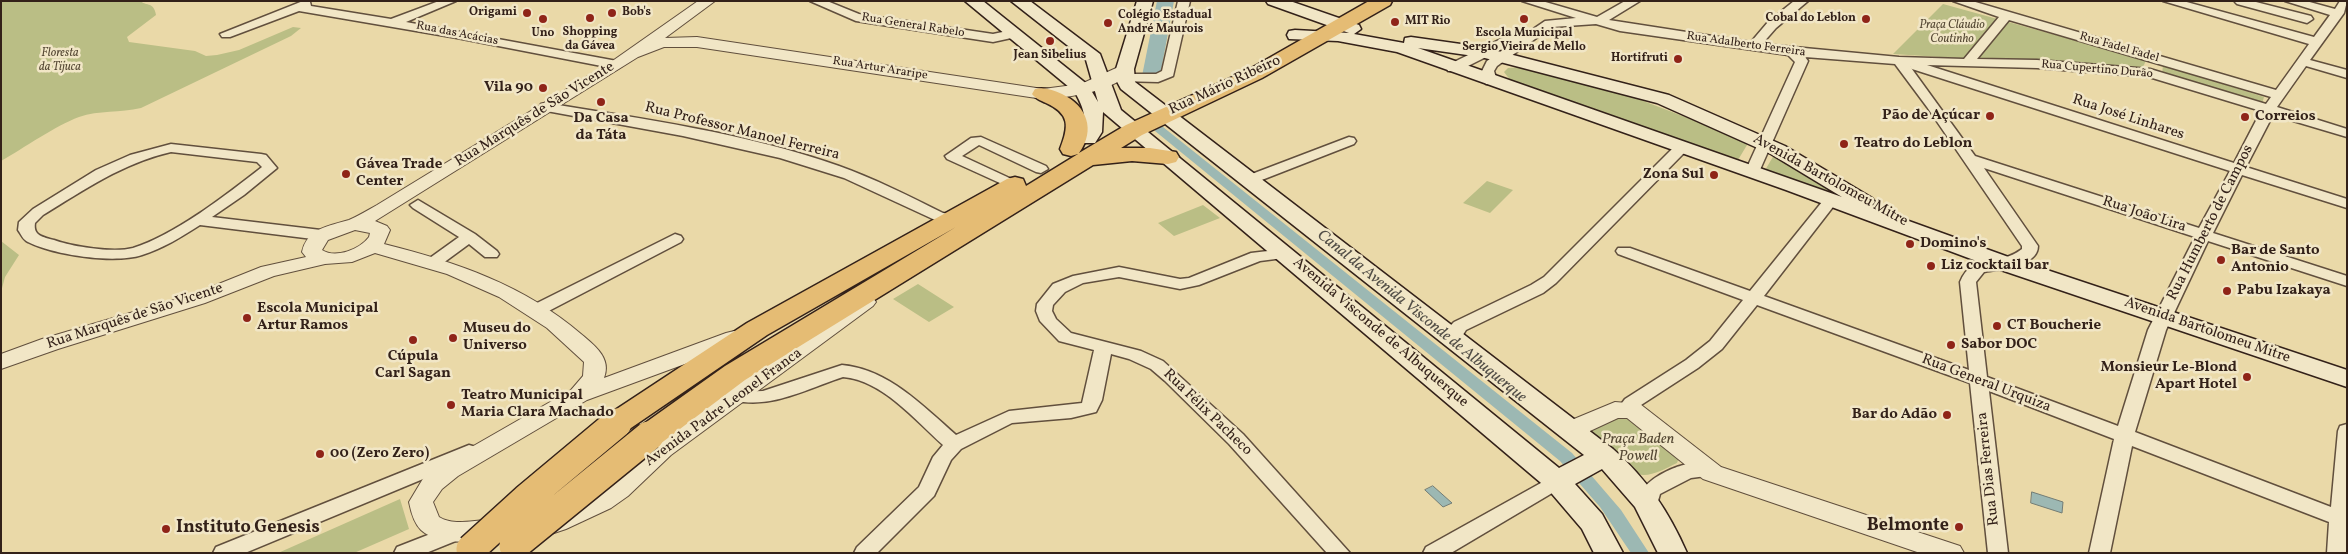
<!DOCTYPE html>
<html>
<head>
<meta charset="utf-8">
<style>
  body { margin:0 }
  #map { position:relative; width:2348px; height:554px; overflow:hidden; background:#ead9a8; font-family:Vollkorn,serif }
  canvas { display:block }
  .frame { position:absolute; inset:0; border:2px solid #332119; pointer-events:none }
</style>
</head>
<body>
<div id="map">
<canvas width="2348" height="554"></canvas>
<div class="frame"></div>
</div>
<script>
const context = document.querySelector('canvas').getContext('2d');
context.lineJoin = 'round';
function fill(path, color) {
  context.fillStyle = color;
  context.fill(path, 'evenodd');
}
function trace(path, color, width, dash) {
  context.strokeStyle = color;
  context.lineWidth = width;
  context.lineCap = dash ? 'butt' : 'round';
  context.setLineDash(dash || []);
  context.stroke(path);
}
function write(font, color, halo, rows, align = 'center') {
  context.font = font + ' Vollkorn,serif';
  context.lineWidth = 5;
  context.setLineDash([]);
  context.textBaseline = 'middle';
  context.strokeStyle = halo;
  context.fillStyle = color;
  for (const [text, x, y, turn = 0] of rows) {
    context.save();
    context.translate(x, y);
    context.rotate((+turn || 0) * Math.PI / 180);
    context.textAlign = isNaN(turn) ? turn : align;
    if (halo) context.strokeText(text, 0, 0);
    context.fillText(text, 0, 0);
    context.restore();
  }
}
const green = new Path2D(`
  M1,1h140c3,5 13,0 15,14l-29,22 2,5 66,9 11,5 11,-1 22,-5 54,-23 8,1 -10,8 -150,72c-21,5 -42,2 -62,9 -24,9 -55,31 -78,44z
  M1943,4l203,56 -4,10 -249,-16z
  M2163,65l101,32 -2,7 -100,-30z
  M1523,67l110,30 112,43 2,5 -9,15 -227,-79 -7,-9 4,-4z
  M1774,155l77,45 -87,-28z
  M1487,181l26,9 -23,23 -27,-10z
  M1203,205l17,13 -46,18 -16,-13z
  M1,241l18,14 -14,22 -4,15z
  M918,284l36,23 -25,15 -36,-23z
  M1620,415h8l51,43 -2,5c-15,7 -28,16 -44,10l-43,-41 3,-5z
  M400,499l9,30 -55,24h-76z`);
const water = new Path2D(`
  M1433,486l19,17 -9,4 -18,-17z
  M2032,492l31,10 -1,11 -31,-10z`);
const canal = new Path2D(`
  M1159,126l4,1 409,326 49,57 28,43h-18l-31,-46 -40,-46 -405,-330v-4z`);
const river = new Path2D(`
  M1157,1h17l-14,75 -2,4h-14l-2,-4z`);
const minor = new Path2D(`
  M303,1l7,1 1,4 80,13 48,-18h17l-50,21 211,39 6,4 -6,4 -160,-31 -158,-27 -69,26h-8l-2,-3z
  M810,1h17l32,13 134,20 19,-4 6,4 -2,3 -23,5 -137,-21z
  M1178,1h12l-17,75 -15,6 -39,-1 -1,-3 1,-3 5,-1h32l6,-3z
  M1522,1h20l55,16 28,-16h15l-31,19 142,22 17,-20 26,-21h14l-32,27 -14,16 137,13 65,2 35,-42 -46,-16h19l304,89 33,-46 -146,-43h20l131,36 16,-22 -45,-14h21l29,8 5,-8h7l-3,12 -34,47 37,10v8l-41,-12 -29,41 70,22v8l-74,-22 -27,52 101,32v9l-105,-33 -29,58 134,43v10l-139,-45 -42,89 -31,102 196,75 7,-76 2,-5 7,-2v129h-20l2,-31 -197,-76 -22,107h-21l25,-114 -125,-48 19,162h-20l-18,-170 -213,-78 -35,44 -24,19 -57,37 -2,9 -7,2 -7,-2 -3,-11 3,-4 61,-39 24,-19 33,-41 -125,-46 -2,-3 2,-3h12l120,43 76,-94h10l2,3 -2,3 -72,93 205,74 -9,-88c12,-30 37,-14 62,-33v-3l-95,-139 -32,-43 -90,-7 3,4 -49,111 -7,4 -7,-4 50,-110 -7,-7 -168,-24 -24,-7 -44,3 -55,39 -3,5 3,10 -1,3h-10l-4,-13 5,-10 23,-16 -52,26h-10l-1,-3 9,-7 55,-27h8l1,4 25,-17 31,-3zM2009,20l262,77 -5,7 -116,-35 -113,-9 -60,-1zM1909,65l3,4 318,102 -31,57 -224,-72zM1927,65l110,3 112,9 112,34 -27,52zM1984,168l211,69 -47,93 -30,96 -131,-49 -11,-95 8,-10c14,-3 54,-5 54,-26z
  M2252,1l59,15 2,3 -6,4 -70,-19 -2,-2z
  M546,103c98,16 200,30 293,63 36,13 70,30 104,47l13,2 3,3 -8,5 -16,-3 -91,-42 -64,-20 -97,-22 -142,-26 -2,-3 2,-3z
  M981,137l65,29 2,3 -7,4 -5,-1 -57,-27 -17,11 56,26 2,3 -2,3 -5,1 -66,-30 -2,-3 26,-18z
  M1349,137l5,1 2,3 -2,3 -100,39h-10l-2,-3 2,-3z
  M171,144l90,10 5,1 11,13 -33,27 -32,22 109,13 8,5 -8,5 -121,-15c-19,12 -36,23 -58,30 -28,9 -88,0 -114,-13 -5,-2 -7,-8 -10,-12l1,-8 14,-13 63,-39 34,-15zM171,152l86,10 5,5c-36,28 -87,68 -129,81 -19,5 -60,-1 -79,-8 -11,-3 -21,-4 -19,-17l8,-8c41,-25 80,-52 128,-63z
  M1681,144l7,4 -2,3 -130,132 -13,10 -77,37 -7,11h-12l-3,-4 1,-6 9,-9 77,-37 13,-8 132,-132z
  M418,200l57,34 22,17 2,3 -2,3h-12l-16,-13 -30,22h-12l-2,-3 2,-3 32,-23 -46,-29 -3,-3z
  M675,234l6,2 2,3 -2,3 -140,73h-12l-2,-4 2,-4z
  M1285,249l6,2 2,3 -2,3 -31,4 -61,24 -19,4 -61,-12 -36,6 -18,9 -12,13 -1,6 4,8 15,14 70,18 22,10 80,73 107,119h-23l-98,-109 -64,-63 -14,-12 -22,-10 -18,-5 -9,46 -6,12 -25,6 -59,5 -51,26 -10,11 -17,36 -57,57h-23l3,-6 62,-60 14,-30 10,-12c-28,-25 -61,-65 -100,-68 -34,11 -74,33 -109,23l-3,-4 3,-4 29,-1 79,-26c46,4 81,41 114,70l53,-24 73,-8 12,-53 -35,-9 -19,-20 -4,-10 1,-7 16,-20 20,-8 46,-9 61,12 9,-1 62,-25z
  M469,445l7,2 3,5 -3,5 -231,96h-32l3,-6z
  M1707,463l7,2 3,5 -3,5 -23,3 -31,16 -4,14 -7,2 -7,-2c-12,-22 27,-40 45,-44 6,-1 13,-1 20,-1z
  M1557,474l7,2 3,5 -3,5 -113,67h-28l3,-6z
  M456,524l7,2 3,6 -3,6 -37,15h-32l3,-6z`);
const tertiary = new Path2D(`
  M698,1h17l-50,37 32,-1 346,52 38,-5 44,-20 8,5c-15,22 -65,29 -90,30l-346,-52h-33l-26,10 -263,164 12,5 3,4 -6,14c72,18 140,41 197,90 13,11 31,24 23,44l122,-45 8,-2 8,2 3,5 -3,5 -155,57 -129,76 -16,13 -9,13 6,15c20,12 44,-2 66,5l4,7 -4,7c-21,6 -66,11 -84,-6 -7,-7 -10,-18 -12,-28l15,-25 18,-13 129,-74 12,-14 1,-14 -37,-34 -48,-31 -52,-23 -72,-21 -23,9 -27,2 -51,12 -69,27 -147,46 -57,20v-15l41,-15 149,-44 70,-28 45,-10 -4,-5c5,-24 27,-26 47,-32 9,-4 19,-10 28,-15l234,-143zM355,230l15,3 -1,4c-9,12 -33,22 -47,13l6,-10z
  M866,296l7,2 3,4 -3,4 -202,149 -43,41 -17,12 -45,21 -18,6 -9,-3 -4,-7 4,-7 37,-13 26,-15 53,-47 204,-145z
  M1615,402l25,2 81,63 239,79 4,7h-44l-217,-74 -76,-61h-9l-28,13 -3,11 -8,2 -8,-2 -5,-10 8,-13z`);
const secondary = new Path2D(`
  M965,1h18l105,84 10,17 -12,-42 -75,-59h19l70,53 21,56 438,358 25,-13 -463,-366 -6,-11 1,-9 21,-68h16l-19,68 1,13 478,367c34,30 56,63 74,104h-29l-23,-46 -33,-38 -27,15 27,30 21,39h-29l-12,-24 -35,-41 -444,-376 -1,20 -7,11h-14l-3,-4c11,-18 6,-30 -3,-47z
  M1266,1h24l69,24 2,4 -7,5 50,9 1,-5 6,-1 71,10 187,48 116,51 87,52 3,4 -5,5 144,52 333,111v17l-349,-118 -212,-79 -389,-138 -59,-11 -49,-2 -2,-4 2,-4 6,-1 54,3 -81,-29zM1418,48l63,9 176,46 114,51 71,43z`);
const trunk = new Path2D(`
  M1369,1h23l-2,4 -128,73 -120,57 -21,13h29l26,4 3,5 -3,5 -8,2 -36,-3 -39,4 -348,215 -85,64 -11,3 -11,-3 -4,-8 4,-8 87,-62 231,-139 -189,108 -139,95 -11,3 -11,-3 -4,-7 4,-7 141,-93 260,-144 8,-2 8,2 3,7 52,-32 -7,2 -8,-2 -3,-5c9,-23 10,-35 -14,-46 -6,-3 -10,-4 -14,-9l3,-5c10,-2 18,1 27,5 25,12 34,36 17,59l47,-28 122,-55z`);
const trunkBridge = new Path2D(`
  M514,546l135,-110
  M471,549l55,-50 91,-76`);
const markers = [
  [527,13,5,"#8f2418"],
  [612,13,5,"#8f2418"],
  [590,18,5,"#8f2418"],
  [543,19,5,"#8f2418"],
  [1524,19,5,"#8f2418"],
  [1866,19,5,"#8f2418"],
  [1395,22,5,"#8f2418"],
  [1108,23,5,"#8f2418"],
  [1050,41,5,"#8f2418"],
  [1678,59,5,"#8f2418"],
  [543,88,5,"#8f2418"],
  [601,102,5,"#8f2418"],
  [1990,116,5,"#8f2418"],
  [2245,117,5,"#8f2418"],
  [1844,144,5,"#8f2418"],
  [346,174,5,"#8f2418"],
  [1714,175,5,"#8f2418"],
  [1910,244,5,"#8f2418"],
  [2221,260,5,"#8f2418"],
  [1931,266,5,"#8f2418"],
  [2227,291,5,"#8f2418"],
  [247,318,5,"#8f2418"],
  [1997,326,5,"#8f2418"],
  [453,338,5,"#8f2418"],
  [413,340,5,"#8f2418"],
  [1951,345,5,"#8f2418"],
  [2247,377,5,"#8f2418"],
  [451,405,5,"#8f2418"],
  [1947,415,5,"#8f2418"],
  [320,454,5,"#8f2418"],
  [1959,527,5,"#8f2418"],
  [166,529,5,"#8f2418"]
];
const farPoinames = [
  ["Origami",517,13,"right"],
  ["Bob's",622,13,"left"],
  ["Colégio Estadual",1118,16,"left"],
  ["André Maurois",1118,30,"left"],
  ["Cobal do Leblon",1856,19,"right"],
  ["MIT Rio",1405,22,"left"],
  ["Shopping",590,33],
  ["da Gávea",590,47],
  ["Uno",543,34],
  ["Escola Municipal",1524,34],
  ["Sergio Vieira de Mello",1524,48],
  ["Jean Sibelius",1050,56],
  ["Hortifruti",1668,59,"right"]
];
const farStreetnames = [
  ["Rua General Rabelo",913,26,9],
  ["Rua das Acácias",457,34,11],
  ["Rua Adalberto Ferreira",1746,45,8],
  ["Rua Fadel Fadel",2119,48,16],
  ["Rua Artur Araripe",880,69,9],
  ["Rua Cupertino Durão",2097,70,5]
];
const farParknames = [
  ["Praça Cláudio",1952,26],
  ["Coutinho",1952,40],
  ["Floresta",60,54],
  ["da Tijuca",60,68]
];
const streetNames = [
  ["Rua Mário Ribeiro",1225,86,-25],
  ["Rua Marquês de São Vicente",535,115,-32],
  ["Rua José Linhares",2128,118,18],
  ["Rua Professor Manoel Ferreira",742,132,14],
  ["Avenida Bartolomeu Mitre",1830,181,29],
  ["Rua João Lira",2144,215,18],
  ["Rua Humberto de Campos",2211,223,-63],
  ["Rua Marquês de São Vicente",135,317,-18],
  ["Avenida Bartolomeu Mitre",2207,331,19],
  ["Avenida Visconde de Albuquerque",1380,333,40],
  ["Rua General Urquiza",1986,384,21],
  ["Avenida Padre Leonel Franca",724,408,-36],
  ["Rua Félix Pacheco",1207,413,44],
  ["Rua Dias Ferreira",1989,469,-96]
];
const poiNames = [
  ["Vila 90",533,88,"right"],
  ["Pão de Açúcar",1980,116,"right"],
  ["Correios",2255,117],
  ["Da Casa",601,119,"center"],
  ["da Táta",601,136,"center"],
  ["Teatro do Leblon",1854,144],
  ["Gávea Trade",356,165],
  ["Center",356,182],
  ["Zona Sul",1704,175,"right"],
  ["Domino's",1920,244],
  ["Bar de Santo",2231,251],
  ["Antonio",2231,268],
  ["Liz cocktail bar",1941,266],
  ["Pabu Izakaya",2237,291],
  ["Escola Municipal",257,309],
  ["Artur Ramos",257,326],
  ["CT Boucherie",2007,326],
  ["Museu do",463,329],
  ["Universo",463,346],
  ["Sabor DOC",1961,345],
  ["Cúpula",413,357,"center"],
  ["Carl Sagan",413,374,"center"],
  ["Monsieur Le-Blond",2237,368,"right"],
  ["Apart Hotel",2237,385,"right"],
  ["Teatro Municipal",461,396],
  ["Maria Clara Machado",461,413],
  ["Bar do Adão",1937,415,"right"],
  ["00 (Zero Zero)",330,454]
];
const parkNames = [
  ["Praça Baden",1638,440],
  ["Powell",1638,457]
];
const waterNames = [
  ["Canal da Avenida Visconde de Albuquerque",1421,317,39]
];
const nearPoinames = [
  ["Belmonte",1949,527],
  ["Instituto Genesis",176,529,"left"]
];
fill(green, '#babe85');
fill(water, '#9cb8b3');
trace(water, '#727c75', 1);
fill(canal, '#9cb8b3');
fill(river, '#9cb8b3');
trace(minor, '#614f3d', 3);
trace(tertiary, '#614f3d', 2);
trace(secondary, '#332119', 3);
trace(trunk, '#332119', 3);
fill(minor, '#f1e6c6');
fill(tertiary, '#f1e6c6');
fill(secondary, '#f1e6c6');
fill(trunk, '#e5bc74');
trace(trunkBridge, '#332119', 32, []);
trace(trunkBridge, '#e5bc74', 29);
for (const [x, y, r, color] of markers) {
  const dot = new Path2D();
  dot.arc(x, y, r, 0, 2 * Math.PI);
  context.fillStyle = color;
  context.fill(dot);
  trace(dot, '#f1e6c6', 2);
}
write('bold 12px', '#332119', '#f1e6c6', farPoinames);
write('12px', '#332119', '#f1e6c6', farStreetnames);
write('italic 12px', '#554834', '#f1e6c6', farParknames);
write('15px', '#332119', '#f1e6c6', streetNames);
write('bold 15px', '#332119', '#f1e6c6', poiNames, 'left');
write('italic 15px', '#554834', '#f1e6c6', parkNames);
write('italic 16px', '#524e47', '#f1e6c6', waterNames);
write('bold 18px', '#332119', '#f1e6c6', nearPoinames, 'right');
</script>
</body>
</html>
